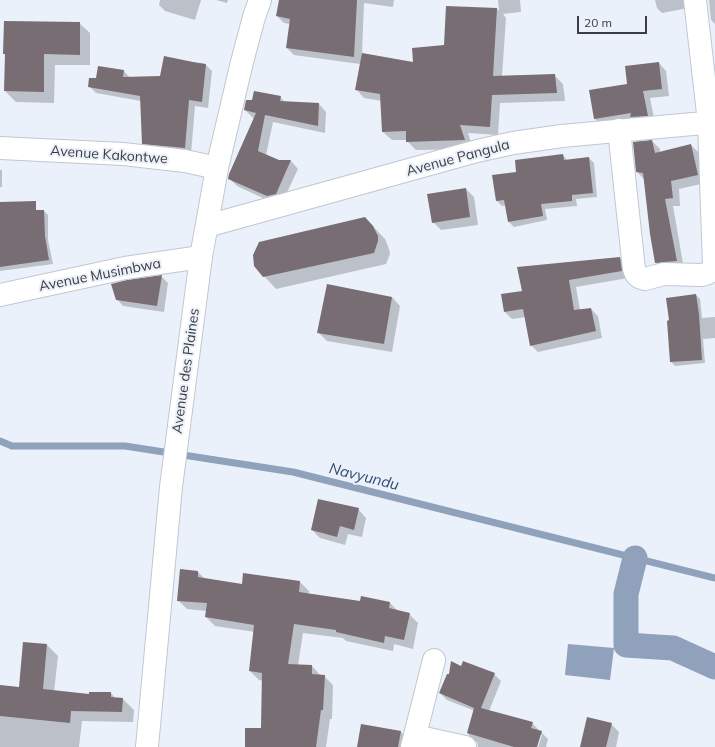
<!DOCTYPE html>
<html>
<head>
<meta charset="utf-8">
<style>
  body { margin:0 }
  #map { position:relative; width:715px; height:747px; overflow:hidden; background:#ebf1fa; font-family:Mulish,sans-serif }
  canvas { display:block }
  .scale { position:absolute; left:577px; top:16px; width:70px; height:18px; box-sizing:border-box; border:2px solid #3a3c40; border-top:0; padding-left:5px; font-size:12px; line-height:14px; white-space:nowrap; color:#3a3c40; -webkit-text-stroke:3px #ebf1fa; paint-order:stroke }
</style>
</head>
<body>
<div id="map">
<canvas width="715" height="747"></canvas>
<div class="scale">20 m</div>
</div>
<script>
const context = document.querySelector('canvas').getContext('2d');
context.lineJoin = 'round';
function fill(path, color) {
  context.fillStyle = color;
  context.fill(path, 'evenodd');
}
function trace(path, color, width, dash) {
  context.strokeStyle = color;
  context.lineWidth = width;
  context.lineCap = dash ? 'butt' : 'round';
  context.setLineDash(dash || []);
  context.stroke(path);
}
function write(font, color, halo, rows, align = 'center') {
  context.font = font + ' Mulish,sans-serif';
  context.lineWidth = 4;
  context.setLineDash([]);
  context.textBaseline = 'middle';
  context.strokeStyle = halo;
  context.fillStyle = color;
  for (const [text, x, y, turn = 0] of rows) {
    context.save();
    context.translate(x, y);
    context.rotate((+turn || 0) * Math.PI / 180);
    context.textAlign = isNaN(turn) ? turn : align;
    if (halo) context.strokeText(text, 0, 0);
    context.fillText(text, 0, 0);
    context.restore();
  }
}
const water = new Path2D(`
  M568,644l46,4 -4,32 -45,-5z`);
const shadow = new Path2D(`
  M160,0h41l-6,20 -30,-9 -6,-6z
  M216,0h12l-1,3z
  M280,0h114l-1,7 -29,-4 -2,51 52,9 31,-17 2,-39 50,2 2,2 -1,-11h22l1,12 -18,2 3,4 -4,58 52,-1 9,9 2,17 -65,2 -2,32 -30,-2 5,16 -57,1 -9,-9v-1h-15l-9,-8 -1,-31 -18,-3 -8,-9 4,-25 -66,-9 -7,-7 3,-24 -6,-1 -7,-7z
  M655,0h34l-1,8 -26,5 -5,-5z
  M709,0h6v24l-4,-4z
  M79,23l11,10v32h-35l-1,38 -38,-1 -11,-11 1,-35 -2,-2z
  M659,63l7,8 3,25 -19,2 5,25 -53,3 -7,-7 33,-34z
  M206,65l6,6 -4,37 -13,-2 -4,48 -42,-4 -6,-7 -2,-42 -45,-8 -7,-7 8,-7 2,-12 25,4 6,7 30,-1z
  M280,97l6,6 33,1 7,8 -1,21 -52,-11 -7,33 13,6h12l7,8 -15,32 -7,3 -39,-18 -8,-8 26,-60h-2l-8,-8z
  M652,141l8,8v4l31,-8 8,8 6,30 -26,6 1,17h-7l11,63 -20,2 -8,-8 -5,-29 -6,-54 -8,-8z
  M563,155l5,6 21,-3 5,5 3,34 -21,2 1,7 -32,3 2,11 -33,7 -5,-5 -3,-17 -4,1 -5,-5 20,-29z
  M0,169l2,2v16h-2z
  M466,189l8,8 4,28 -37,5 -8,-8z
  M44,211l4,4v25l5,24 -53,7v-23z
  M365,218l20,21 4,10 1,5 -4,10 -110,25 -12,-13z
  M620,258l7,7 1,13 -52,9 4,23 11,-1 7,7 4,22 -64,14 -7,-7 -5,-28 -14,2 -7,-7 18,-21z
  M161,276l7,7 -4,29 -41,-6 -6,-7z
  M696,295l4,4 2,19 13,-1v21l-12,1 2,24 -30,3 -4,-4 -3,-40z
  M392,297l8,9 -8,46 -65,-11 -9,-9z
  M358,509l8,9 -4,19 -14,-3 -3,11 -25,-7 -8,-8z
  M198,572l7,7 38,6 1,-11 56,8 9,9 -1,4 52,7 1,-5 29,6 8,8 11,3 9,9 -5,26 -19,-5 -1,7 -47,-10 -3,-3 -40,-5 -5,32 14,1 9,10h3l9,9 -1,34h-2l-4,28h-80l16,-19 1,-47 -4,-1 -9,-9 5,-39 -40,-6 -9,-9 1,-6 -20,-2 -9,-9z
  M47,645l11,11 -4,36 36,3 21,-2 4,5 8,1 11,11 -1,12 -51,-1 -3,26h-79v-61l20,2z
  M462,667l32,7 7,7 -12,30 43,12 7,7 -1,1 3,1 7,7 -2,8h-8l4,-12h-2l-4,12h-58l-1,-5 -3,-1 -6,-7 7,-23 -28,-11 -7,-7 10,-18z
  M611,724l8,8 -3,15h-35z
  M401,732l8,8 -1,7h-43z`);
const stream = new Path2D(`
  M0,441l12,5h113l168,26 422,106`);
const canal = new Path2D(`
  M635,558l-9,36v51l47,3 42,19`);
const building = new Path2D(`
  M279,0h78l-3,57 -68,-9 4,-29 -14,-3z
  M446,6l51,2 -4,68 62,-2 2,19 -65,2 -2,32 -30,-2 5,15 -59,2v-11l-24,1 -2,-38 -25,-4 7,-37 51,9 -1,-14 32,-3z
  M4,21l76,1v33l-36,-1v38l-40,-1 1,-37h-2z
  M164,56l29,6 13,2 -4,38 -13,-2 -4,48 -43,-4 -2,-48 -52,-9 1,-9h7l2,-12 26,4 -1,7 37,-1z
  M659,62l3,27 -19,2 5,25 -18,1 1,-4 -37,6 -5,-29 38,-6 -2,-18z
  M254,91l27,5 -1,5 39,2 -1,23 -53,-11 -7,36 21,9h12l-15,34 -9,2 -39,-17 1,-5 27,-61 -12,-3 2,-10h6z
  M652,140l3,13 36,-9 7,31 -27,6 2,17 -8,1 12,62 -13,1 -9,1 -5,-29 -7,-61 -7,-1 -3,-30z
  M563,154l1,6 25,-3 4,36 -21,2v6l-31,3 2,12 -35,6 -4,-22 -8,1 -4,-26 24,-3 -1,-12z
  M466,188l4,29 -38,6 -5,-29z
  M36,201v9h8l1,26 4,24 -49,7v-65z
  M365,217l8,9 5,10v5l-4,12 -111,24 -9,-11 -1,-11 6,-13z
  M620,257l2,14 -53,9 5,30 17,-2 5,23 -66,15 -7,-37 -19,3 -3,-18 21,-3 -5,-24z
  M162,275l-5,31 -41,-6 -5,-16 16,-4z
  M327,284l65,13 -8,47 -67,-11z
  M696,294l3,20 3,46 -32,2 -3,-41 2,-1 -3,-22z
  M318,499l41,9 -5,22 -14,-4 -3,11 -26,-7z
  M180,569l18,2v6l44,7 1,-11 57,8 -1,11 61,9 1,-5 29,6 -1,6 21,5 -6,27 -19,-4 -1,7 -48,-11v-2l-42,-6 -6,40 24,1v9l13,1 -2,35h-2l-5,37h-71v-19h16l1,-55 -13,-2 5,-46 -49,-8 2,-14 -30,-2z
  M23,642l24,2 -4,45 46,5v-2h22v5l12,1 -1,14 -51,-1 -1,12 -70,-7v-31l19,2z
  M451,661l10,5 2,-5 32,12 -14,35 52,14 -2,6 11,3 -5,16h-23l-47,-14 7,-25 -35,-15 8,-19h2z
  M587,717l25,6 -6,24h-26z
  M361,724l40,7 -3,16h-41z`);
const minor = new Path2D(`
  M619,130l15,139 2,5 3,3 6,2 19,-5 37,1c7,-1 10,-3 13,-10l-5,-143 -14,-122
  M0,148l123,6 62,7 32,7
  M207,226l270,-75 36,-8 49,-7 153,-14
  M0,295l125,-27 76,-11
  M415,736l50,11
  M412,747l22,-87`);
const tertiary = new Path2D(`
  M147,747l24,-260 30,-230 16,-89 25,-106 12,-45 6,-17`);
const streetNames = [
  ["Avenue Kakontwe",109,155,4],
  ["Avenue Pangula",458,158,-15],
  ["Avenue Musimbwa",100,275,-11],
  ["Avenue des Plaines",186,371,-82]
];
const waterNames = [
  ["Navyundu",364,477,14]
];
fill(water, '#8fa1bb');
fill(shadow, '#0003');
trace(stream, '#8fa1bb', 7);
trace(canal, '#8fa1bb', 25);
fill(building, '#776d72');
trace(minor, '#c1c7d0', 24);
trace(tertiary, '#c1c7d0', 24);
trace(minor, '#fff', 22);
trace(tertiary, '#fff', 22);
write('14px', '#3a3c40', '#ebf1fa', streetNames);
write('italic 15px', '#304c73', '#ebf1fa', waterNames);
</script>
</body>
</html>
